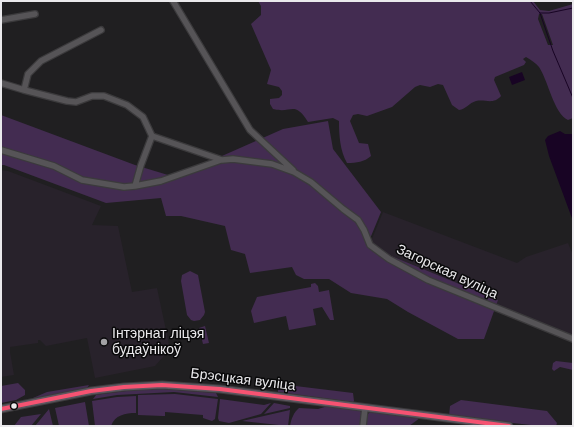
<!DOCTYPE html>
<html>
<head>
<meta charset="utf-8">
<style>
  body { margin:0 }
  #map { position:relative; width:574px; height:427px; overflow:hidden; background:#201f21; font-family:Helvetica,sans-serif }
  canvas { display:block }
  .frame { position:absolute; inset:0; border:2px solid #eae9ec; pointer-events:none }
</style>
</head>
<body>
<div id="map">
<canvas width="574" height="427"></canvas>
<div class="frame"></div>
</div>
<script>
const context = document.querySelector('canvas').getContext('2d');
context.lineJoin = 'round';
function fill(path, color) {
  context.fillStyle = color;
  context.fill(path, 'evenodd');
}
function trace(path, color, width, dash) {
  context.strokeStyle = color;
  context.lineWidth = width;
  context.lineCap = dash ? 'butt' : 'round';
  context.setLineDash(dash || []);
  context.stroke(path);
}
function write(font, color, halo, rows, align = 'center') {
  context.font = font + ' Helvetica,sans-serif';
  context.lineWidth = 3;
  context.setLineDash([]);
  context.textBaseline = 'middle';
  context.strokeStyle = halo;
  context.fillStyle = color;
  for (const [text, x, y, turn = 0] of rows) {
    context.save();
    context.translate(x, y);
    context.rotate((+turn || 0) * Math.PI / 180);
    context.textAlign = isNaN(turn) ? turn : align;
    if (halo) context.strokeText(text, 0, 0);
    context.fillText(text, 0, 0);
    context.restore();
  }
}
const built = new Path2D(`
  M1,170l7,1 93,35 -9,19 26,1 14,66 25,-4 13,61 -15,17 -60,12 -8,-40 -41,8 -6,-6h-2v3l-28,4v5l4,23 -13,2z
  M383,212l134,51 9,-6 42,-14 5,12v87l-204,-96z`);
const green = new Path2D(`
  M258,1h275l7,9 9,1 24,-7v114l-5,2c-14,-6 -20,-40 -29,-53 -3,-4 -8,-7 -13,-10l-3,2 3,3 -2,3 -29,12 -1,3 7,16c-8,9 -15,3 -25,5 -7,2 -10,8 -17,9l-7,-5 -9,-20 -5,-1 -8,3 -10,-2 -5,2 -23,20 -25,9 -9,-2 -5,1 -3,6 9,22 9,1 3,12c-7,6 -14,7 -24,7 -7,-12 -8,-28 -8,-42l-6,-3 -25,4c-14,-22 -16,-8 -35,-13l-3,-5v-5l9,-1 3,-3v-4l-3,-4 -12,-3 4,-14 -20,-46 10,-9v-9zM539,14h3l11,31h-5l-10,-26z
  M1,115l134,50 33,10 20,-4 95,-42 45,-8 5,28 48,63 -14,34 131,54 -14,39h-26l-50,-27 -21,-13 -36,-6 -22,-14h-25l-8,-4 -4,-8 -42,6 -5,-19 -14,-4 -6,-24 -44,-10h-15l-5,-18 -55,5 -102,-38h-3z
  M190,271l8,4 7,37 -1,3 -4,5 -6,1 -3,-1 -4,-5 -6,-34 1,-6z
  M315,283l3,3 1,6 10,-2 5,30h-4l-8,-13 -9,2 3,16 -27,5 -3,-14 -32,7 -3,-12 6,-14 54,-10v-3z
  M205,326l4,17 -6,1 -4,-16z
  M556,361l17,2v7l-13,-3 -6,4 -2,-2 1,-6z
  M18,383l7,7v5l-9,5 -15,3v-17z
  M279,384l74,9 1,8 -1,1 -75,-10v-7z
  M89,385l-2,3 -51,12 -3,-2 14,-6z
  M151,388l65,5 2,4 -44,-5 -57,3 -24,4 3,-4 6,-1z
  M175,394l43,5 -3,20 -3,2 -9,-3v-3l-38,-3v4h-2l-25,-1v-20z
  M136,396v17c-11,0 -21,2 -25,13h-16l-3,-25 25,-4z
  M220,399l44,6 7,-2 -10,11 -32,9 -10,-2 -1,-3z
  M461,400l86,11 10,12 -1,3h-16l-91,-10 1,-10z
  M85,402l4,24h-30l-4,-18z
  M274,403l16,3v2l-26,6z
  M328,406l32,4 2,5 -1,11h-71c1,-7 4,-14 9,-18l19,1z
  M49,409l4,17h-18z
  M290,410l-2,16 -46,-5z
  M371,411l49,7 -11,8h-45l2,-10z
  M41,414l-10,12h-17l7,-9z`);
const water = new Path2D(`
  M522,72l3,8 -13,5 -3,-8z
  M560,131l5,3h8v87l-24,-65 -4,-16 3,-4z`);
const stream = new Path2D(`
  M530,1l10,12 13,38 20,47
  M540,13h9l24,-5`);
const minor = new Path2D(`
  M173,1l77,129 43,40
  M1,20l34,-6
  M1,83l23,7 4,-16 13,-13 60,-31
  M24,90l43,11 9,1 16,-6h12l23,9 16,12 9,19
  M152,136l70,24 11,-1 39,5 22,8 17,10 32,27 15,11 6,10 6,15 19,14 39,21 145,59
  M1,150l53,16 28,14 42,7 11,-1 26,-5 60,-21
  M135,186l6,-21 11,-29
  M363,426l2,-18`);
const major = new Path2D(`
  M1,409l90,-18 33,-4 38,-2 58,4 289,37`);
const bus1 = new Path2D(`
  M1,409l90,-18 33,-4 38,-2 58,4 289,37`);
const markers = [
  [104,342,4,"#a3a2a5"],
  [14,406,3.5,"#eae9ec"]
];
const streetNames = [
  ["Загорская вуліца",447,272,25],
  ["Брэсцкая вуліца",243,380,7]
];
const poiNames = [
  ["Інтэрнат ліцэя",112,334],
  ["будаўнікоў",112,350]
];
fill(built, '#28222b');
fill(green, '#432c51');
fill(water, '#180424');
trace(stream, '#180424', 1);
trace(minor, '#3b3a3c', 8);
trace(major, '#3b3a3c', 9);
trace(minor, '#565457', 5.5);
trace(major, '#5c565f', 7);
trace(bus1, '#f65372', 4);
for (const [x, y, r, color] of markers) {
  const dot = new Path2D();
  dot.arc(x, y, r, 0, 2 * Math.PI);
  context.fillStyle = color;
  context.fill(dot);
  trace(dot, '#09090a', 1.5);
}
write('14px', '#eae9ec', '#09090a', streetNames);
write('14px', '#eae9ec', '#09090a', poiNames, 'left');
</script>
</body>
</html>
